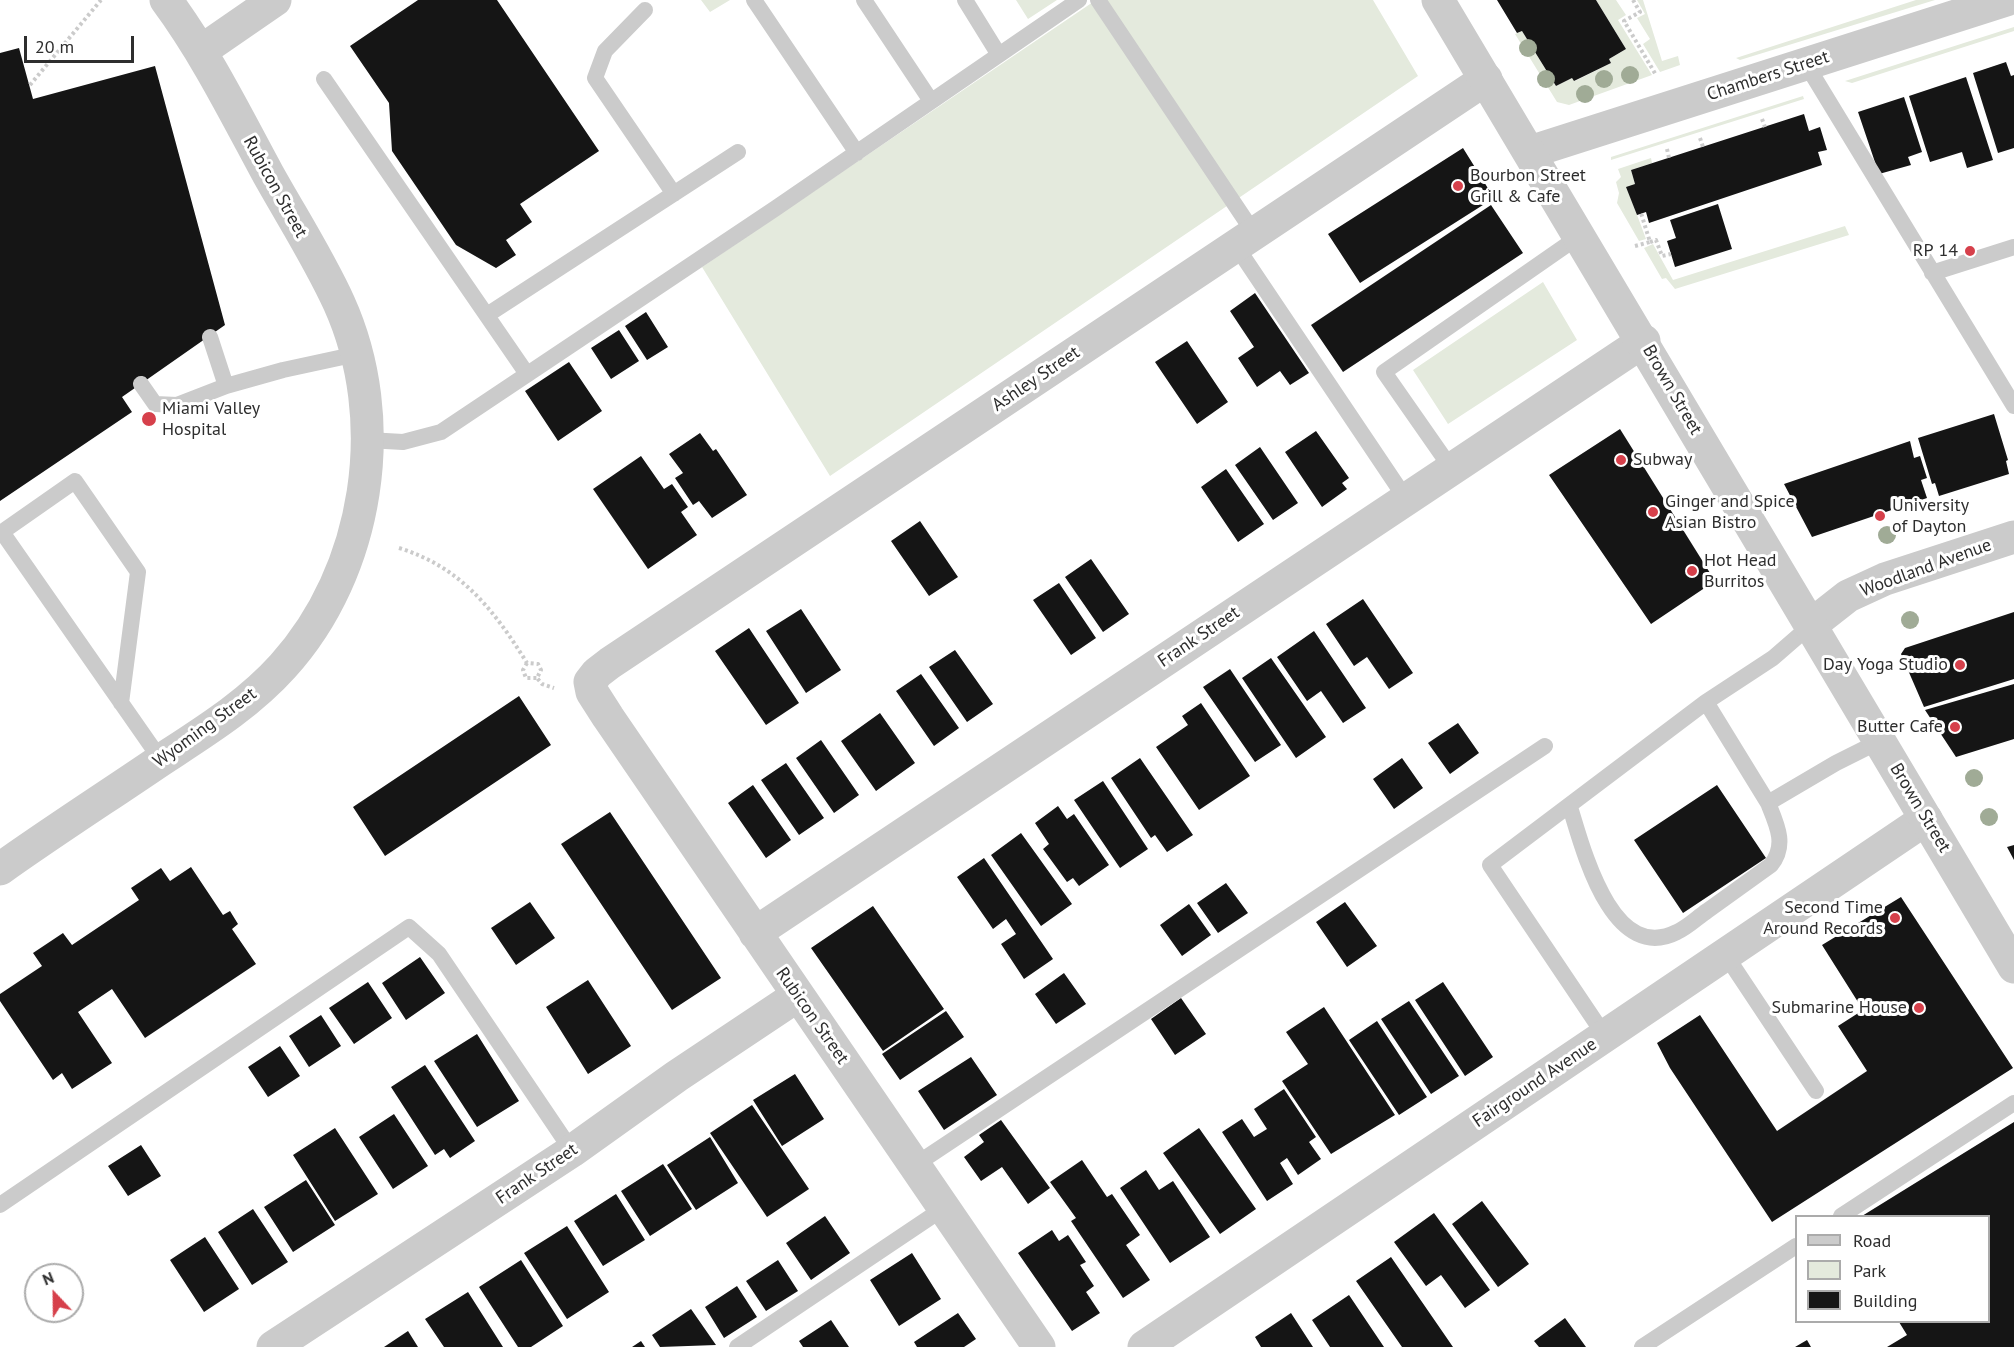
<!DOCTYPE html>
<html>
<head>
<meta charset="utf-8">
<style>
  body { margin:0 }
  #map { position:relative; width:2014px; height:1347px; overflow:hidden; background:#fff; font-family:"PT Sans",sans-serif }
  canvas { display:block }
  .legend { position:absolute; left:1795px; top:1215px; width:195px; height:108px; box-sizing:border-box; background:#fff; border:2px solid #ababab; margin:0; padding:8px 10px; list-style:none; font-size:18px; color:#2e2e2e }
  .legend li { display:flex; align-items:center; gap:12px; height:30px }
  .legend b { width:30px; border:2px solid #ababab }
  .north { position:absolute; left:24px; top:1263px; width:60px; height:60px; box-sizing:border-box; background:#fff; border:2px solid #ababab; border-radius:50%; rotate:338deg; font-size:16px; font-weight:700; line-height:24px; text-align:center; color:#2e2e2e }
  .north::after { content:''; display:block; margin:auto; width:21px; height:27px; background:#d6404b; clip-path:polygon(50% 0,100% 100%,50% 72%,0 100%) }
  .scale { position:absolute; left:24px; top:36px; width:110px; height:27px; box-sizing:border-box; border:3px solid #2e2e2e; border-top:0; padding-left:8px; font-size:18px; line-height:21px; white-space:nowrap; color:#2e2e2e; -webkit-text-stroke:4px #fff; paint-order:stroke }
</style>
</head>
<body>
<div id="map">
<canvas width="2014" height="1347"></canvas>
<ul class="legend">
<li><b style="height:8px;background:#cbcbcb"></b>Road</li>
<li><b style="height:16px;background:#e4eadd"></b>Park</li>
<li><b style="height:16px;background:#151515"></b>Building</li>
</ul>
<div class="north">N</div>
<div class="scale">20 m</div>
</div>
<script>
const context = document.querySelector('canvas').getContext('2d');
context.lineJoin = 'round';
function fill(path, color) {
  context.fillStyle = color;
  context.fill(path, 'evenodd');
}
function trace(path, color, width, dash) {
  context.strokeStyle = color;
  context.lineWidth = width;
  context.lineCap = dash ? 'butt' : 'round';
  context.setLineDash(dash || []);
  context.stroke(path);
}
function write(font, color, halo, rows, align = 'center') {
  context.font = font + ' "PT Sans",sans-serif';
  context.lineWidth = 6;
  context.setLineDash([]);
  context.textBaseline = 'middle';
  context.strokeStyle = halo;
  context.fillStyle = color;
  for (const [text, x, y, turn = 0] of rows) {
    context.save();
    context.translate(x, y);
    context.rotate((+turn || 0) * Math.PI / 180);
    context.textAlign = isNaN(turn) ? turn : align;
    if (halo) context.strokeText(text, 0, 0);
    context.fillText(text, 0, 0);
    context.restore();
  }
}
const green = new Path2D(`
  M701,0h29l-20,12z
  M1016,0h41l-29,19z
  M1096,0h277l45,76 -588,400 -128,-209z
  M1596,0h20l10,15 -8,5 34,55 -83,30 -12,-3 -42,-68 7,-3 34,55 16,-8 3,3 36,-18 -2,-4 17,-10z
  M1637,0h6l19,61 16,-5 2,9 -20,7 -17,-28 7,-5 -13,-21 8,-4z
  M1916,0h19l-195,60 -4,-2z
  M2014,27v4l-162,52 -7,-2z
  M1803,96l1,3 -193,61v-3z
  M1651,158l1,5 -21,7 4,14 -8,4 19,51 -7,2 -22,-38 2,-10 -3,-11 5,-5 -3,-8z
  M1845,226l4,9 -174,54 -9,-11 -4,1 -18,-31 9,-4 20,36z
  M1543,282l34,58 -129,84 -35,-54z`);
const building = new Path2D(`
  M418,0h79l102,151 -79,53 12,18 -26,18 10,15 -20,13 -40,-23 -64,-94 -3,-48 -39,-57z
  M1497,0h99l30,49 -17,10 2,4 -37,18 -2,-3 -16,8 -34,-55 -5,2z
  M19,48l14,51 122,-33 70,259 -103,72 10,15 -132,89v-448z
  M2006,62l5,14 3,-1v73l-16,5 -25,-80z
  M1966,77l27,83 -26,8 -5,-16 -32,10 -21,-66z
  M1904,97l18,55 -14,5 3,8 -32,9 -21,-62z
  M1804,114l5,17 11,-4 7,23 -9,2 4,13 -173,58 -3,-11 -9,3 -11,-28 9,-3 -4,-14z
  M1463,148l31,50 -134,85 -32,-49z
  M1718,204l14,45 -57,18 -8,-26 9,-3 -6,-18z
  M1491,205l32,48 -180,119 -32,-47z
  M1255,293l54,80 -19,12 -10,-14 -23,16 -19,-29 16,-11 -24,-36z
  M646,312l22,35 -21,13 -22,-34z
  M619,330l20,31 -28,18 -20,-31z
  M1187,341l41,61 -31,22 -42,-62z
  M569,362l33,49 -44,30 -33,-50z
  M1994,414l14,46 -2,1 3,13 -70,22 -4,-13 -3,1 -14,-46z
  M1620,429l95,152 -64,43 -102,-149z
  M1316,431l33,47 -7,5 5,6 -25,18 -37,-55z
  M700,433l13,18 3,-2 31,46 -35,23 -13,-17 -6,4 -18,-27 8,-5 -14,-19z
  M1910,441l4,17 6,-2 7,22 -6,2 6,18 -115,39 -28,-53z
  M1260,447l38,56 -25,17 -38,-55z
  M641,456l23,33 8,-5 16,23 -7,5 16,23 -49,34 -55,-80z
  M1226,469l38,55 -26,18 -37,-55z
  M920,521l38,56 -29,19 -38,-55z
  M1091,559l38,55 -26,18 -38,-55z
  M1059,583l37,55 -25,17 -38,-55z
  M1363,599l50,74 -24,16 -22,-32 -13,9 -28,-42z
  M801,609l40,61 -35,23 -40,-62z
  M2014,612v67l-90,28 -23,-53 4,-6z
  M749,628l50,75 -33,22 -51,-74z
  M1314,631l52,77 -23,15 -22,-32 -14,10 -30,-44z
  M955,650l38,54 -26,18 -38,-55z
  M1271,658l55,79 -30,21 -54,-80z
  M1230,669l51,76 -26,17 -52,-75z
  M921,674l38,54 -25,18 -38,-55z
  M2014,684v55l-58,18 -31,-47z
  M519,696l32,49 -166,111 -32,-49z
  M1201,703l49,73 -51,34 -43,-63 32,-22 -6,-9z
  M880,713l35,50 -39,28 -35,-50z
  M1458,723l21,30 -29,21 -22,-31z
  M821,740l38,55 -25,18 -38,-55z
  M1140,758l53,77 -26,17 -12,-17 -4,3 -40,-60z
  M1402,758l21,30 -29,21 -21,-30z
  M786,763l38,55 -25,17 -38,-55z
  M1103,781l45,68 -28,19 -46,-68z
  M753,785l38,55 -25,18 -38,-55z
  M1717,785l49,73 -83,55 -49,-73z
  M1058,806l9,13 7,-5 35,51 -30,21 -6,-8 -6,4 -24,-33 6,-5 -14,-21z
  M610,812l111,166 -49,32 -111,-166z
  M1021,833l51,71 -31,22 -50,-71z
  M2014,845v15l-7,-13z
  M984,858l69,101 -29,20 -23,-35 15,-10 -10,-15 -13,10 -36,-52z
  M191,867l32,48 7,-4 8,13 -6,5 24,35 -111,74 -33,-49 -34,23 34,51 -40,26 -10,-16 -9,7 -53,-79v-7l42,-28 -9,-13 30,-20 9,12 67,-45 -8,-12 30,-20 9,13z
  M1226,883l22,30 -30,20 -21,-30z
  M1901,897l112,171 -241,154 -102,-154 -13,-25 43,-28 77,116 90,-60 -29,-45 25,-16 -41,-65z
  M530,902l25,36 -39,27 -25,-37z
  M1345,902l32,44 -30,21 -31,-45z
  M1189,904l22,31 -29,21 -22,-31z
  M873,906l71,103 -61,42 -72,-103z
  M420,957l25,36 -39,27 -24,-37z
  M1064,973l22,31 -30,20 -21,-30z
  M588,980l43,66 -43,28 -42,-67z
  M368,982l24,36 -38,26 -25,-36z
  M1443,982l50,75 -28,19 -50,-76z
  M1181,998l25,36 -31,21 -24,-36z
  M1409,1001l50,75 -28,18 -50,-75z
  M1324,1007l71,108 -64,39 -49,-73 26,-17 -22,-32z
  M946,1011l18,26 -64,43 -18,-26z
  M321,1015l20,31 -32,21 -20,-31z
  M1377,1021l50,76 -28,18 -50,-75z
  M477,1034l42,67 -42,26 -43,-66z
  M280,1046l20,30 -32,21 -20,-30z
  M971,1057l26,38 -53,35 -26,-39z
  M425,1065l50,76 -25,17 -6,-9 -9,6 -44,-68z
  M795,1074l29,45 -42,27 -29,-46z
  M1284,1089l32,48 -7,5 12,17 -23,16 -11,-17 -7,5 13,21 -26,17 -45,-69 20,-13 12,18 13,-8 -13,-20z
  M752,1105l57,84 -42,28 -57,-84z
  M394,1114l34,52 -35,23 -34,-52z
  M1001,1120l49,68 -22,16 -26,-37 -21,14 -17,-24 20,-15 -5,-7z
  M2014,1122v225h-127l20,-12 -8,-13h89v-106h-126z
  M335,1128l43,66 -43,27 -42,-66z
  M1199,1128l57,81 -36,25 -57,-81z
  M710,1137l28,46 -42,27 -29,-45z
  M141,1145l20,31 -33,20 -20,-30z
  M1082,1160l25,37 5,-3 28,41 -14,10 24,35 -27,18 -52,-77 5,-3 -26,-36z
  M663,1164l29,45 -42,27 -29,-45z
  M1146,1170l13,20 14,-9 37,56 -40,26 -50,-75z
  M306,1180l29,45 -42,27 -29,-45z
  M616,1194l29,46 -42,26 -29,-45z
  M1482,1201l47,63 -31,23 -46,-63z
  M253,1209l35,53 -36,23 -34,-53z
  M1434,1213l56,77 -25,18 -24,-33 -15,11 -32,-44z
  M825,1216l25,37 -39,27 -25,-37z
  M567,1226l42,66 -42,27 -43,-66z
  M1052,1230l7,11 9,-6 18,27 -6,3 14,21 -8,6 14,21 -28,18 -54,-78z
  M205,1237l34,52 -35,23 -34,-52z
  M912,1253l29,46 -42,27 -29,-46z
  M1391,1257l62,90h-51l-46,-66z
  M521,1260l42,66 -32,21h-13l-39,-60z
  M778,1260l20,31 -32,20 -20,-30z
  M737,1286l20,31 -33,21 -19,-31z
  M468,1292l35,55h-59l-19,-28z
  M1349,1295l35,52h-54l-18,-27z
  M691,1309l25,36 -56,2 -8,-12z
  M958,1313l18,26 -12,8h-47l-3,-5z
  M1291,1313l22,34h-52l-6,-10z
  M1565,1318l21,29h-47l-5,-6z
  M831,1320l18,27h-46l-4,-6z
  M408,1331l10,16h-34z
  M1807,1340l4,7h-16z
  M641,1341l4,6h-13z`);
const path = new Path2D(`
  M1633,0l7,12 -16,9 32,54
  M30,85l71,-85
  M1762,119l3,8
  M1700,138l3,9
  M1667,149l2,9
  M1650,242l6,-2 6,16 9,-2
  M1635,246l15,-4 -9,-29
  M399,548c62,19 95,62 128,115l11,1 3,6 -4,8 5,6 12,4
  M527,663l-4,7 3,8h11`);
const service = new Path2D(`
  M754,0l103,153
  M864,0l67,101
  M965,0l34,55
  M1098,0l156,233
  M645,10l-40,41 -10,27 79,116
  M1806,64l208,342
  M324,79l203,295
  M1236,246l170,253
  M1932,273l82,-26
  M487,315l251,-163
  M210,337l16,49
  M141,384l14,20 22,1 49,-19 57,-16 74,-16
  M368,440l35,2 38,-10 335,-224 303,-208
  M1451,468l-67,-96 197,-137
  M121,703l17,-131 -63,-91 -73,51 159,228
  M1768,803l68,-40 44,-22
  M1570,807c13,42 42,158 107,125 11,-5 21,-15 30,-21 22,-16 43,-31 64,-46 16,-20 6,-40 -3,-62l-62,-101
  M1725,954l91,137
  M1605,1036l-115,-171 216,-163 67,-44 38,-33
  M915,1165l630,-419
  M0,1205l409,-278 30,27 133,197
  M1841,1216l173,-113
  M737,1347l207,-139
  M1642,1347l154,-101`);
const minor = new Path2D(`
  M201,51l74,-51
  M1530,152l476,-152
  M1811,625l37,-29 37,-17 129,-42
  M0,869c52,-37 105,-71 158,-107 44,-29 89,-56 125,-96 86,-95 109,-246 56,-363 -20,-44 -47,-86 -71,-129 -32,-59 -62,-120 -102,-174
  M755,933l889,-592
  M273,1347l299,-196 105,-75 120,-80
  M1039,1347l-431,-630 -16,-25 -2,-10 7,-9 13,-10 876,-584
  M1144,1347l782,-528`);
const tertiary = new Path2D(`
  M1438,0l576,967`);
const trees = [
  [1528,48],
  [1630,75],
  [1546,79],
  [1604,79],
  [1585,94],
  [1887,535],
  [1910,620],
  [1974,778],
  [1989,817]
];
const markers = [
  [1458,186,6,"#d6404b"],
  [1970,251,6,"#d6404b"],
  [149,419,8,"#d6404b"],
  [1621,460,6,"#d6404b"],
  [1653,512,6,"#d6404b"],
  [1880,516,6,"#d6404b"],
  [1692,571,6,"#d6404b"],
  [1960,665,6,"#d6404b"],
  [1955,727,6,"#d6404b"],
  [1895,918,6,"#d6404b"],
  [1919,1008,6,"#d6404b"]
];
const streetNames = [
  ["Chambers Street",1768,76,-18],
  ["Rubicon Street",275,187,61],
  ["Ashley Street",1036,379,-34],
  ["Brown Street",1672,390,60],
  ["Woodland Avenue",1926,568,-20],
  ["Frank Street",1199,637,-34],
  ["Wyoming Street",205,728,-36],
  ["Brown Street",1920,808,59],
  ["Rubicon Street",812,1016,55],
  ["Fairground Avenue",1535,1083,-34],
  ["Frank Street",537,1174,-34]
];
const poiNames = [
  ["Bourbon Street",1470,176],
  ["Grill & Cafe",1470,197],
  ["RP 14",1958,251,"right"],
  ["Miami Valley",162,409],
  ["Hospital",162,430],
  ["Subway",1633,460],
  ["Ginger and Spice",1665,502],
  ["Asian Bistro",1665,523],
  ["University",1892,506],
  ["of Dayton",1892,527],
  ["Hot Head",1704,561],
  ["Burritos",1704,582],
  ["Day Yoga Studio",1948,665,"right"],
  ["Butter Cafe",1943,727,"right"],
  ["Second Time",1883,908,"right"],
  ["Around Records",1883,929,"right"],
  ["Submarine House",1907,1008,"right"]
];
fill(green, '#e4eadd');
fill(building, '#151515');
trace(path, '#cbcbcb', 4, [3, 3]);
trace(service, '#cbcbcb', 16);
trace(minor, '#cbcbcb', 33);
trace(tertiary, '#cbcbcb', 33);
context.fillStyle = '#a0ab96';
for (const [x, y] of trees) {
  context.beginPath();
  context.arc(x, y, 9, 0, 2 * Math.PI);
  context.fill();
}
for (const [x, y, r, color] of markers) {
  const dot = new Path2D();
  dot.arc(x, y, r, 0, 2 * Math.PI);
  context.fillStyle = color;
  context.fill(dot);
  trace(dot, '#fff', 2);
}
write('18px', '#2e2e2e', '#fff', streetNames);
write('18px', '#2e2e2e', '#fff', poiNames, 'left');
</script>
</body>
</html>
